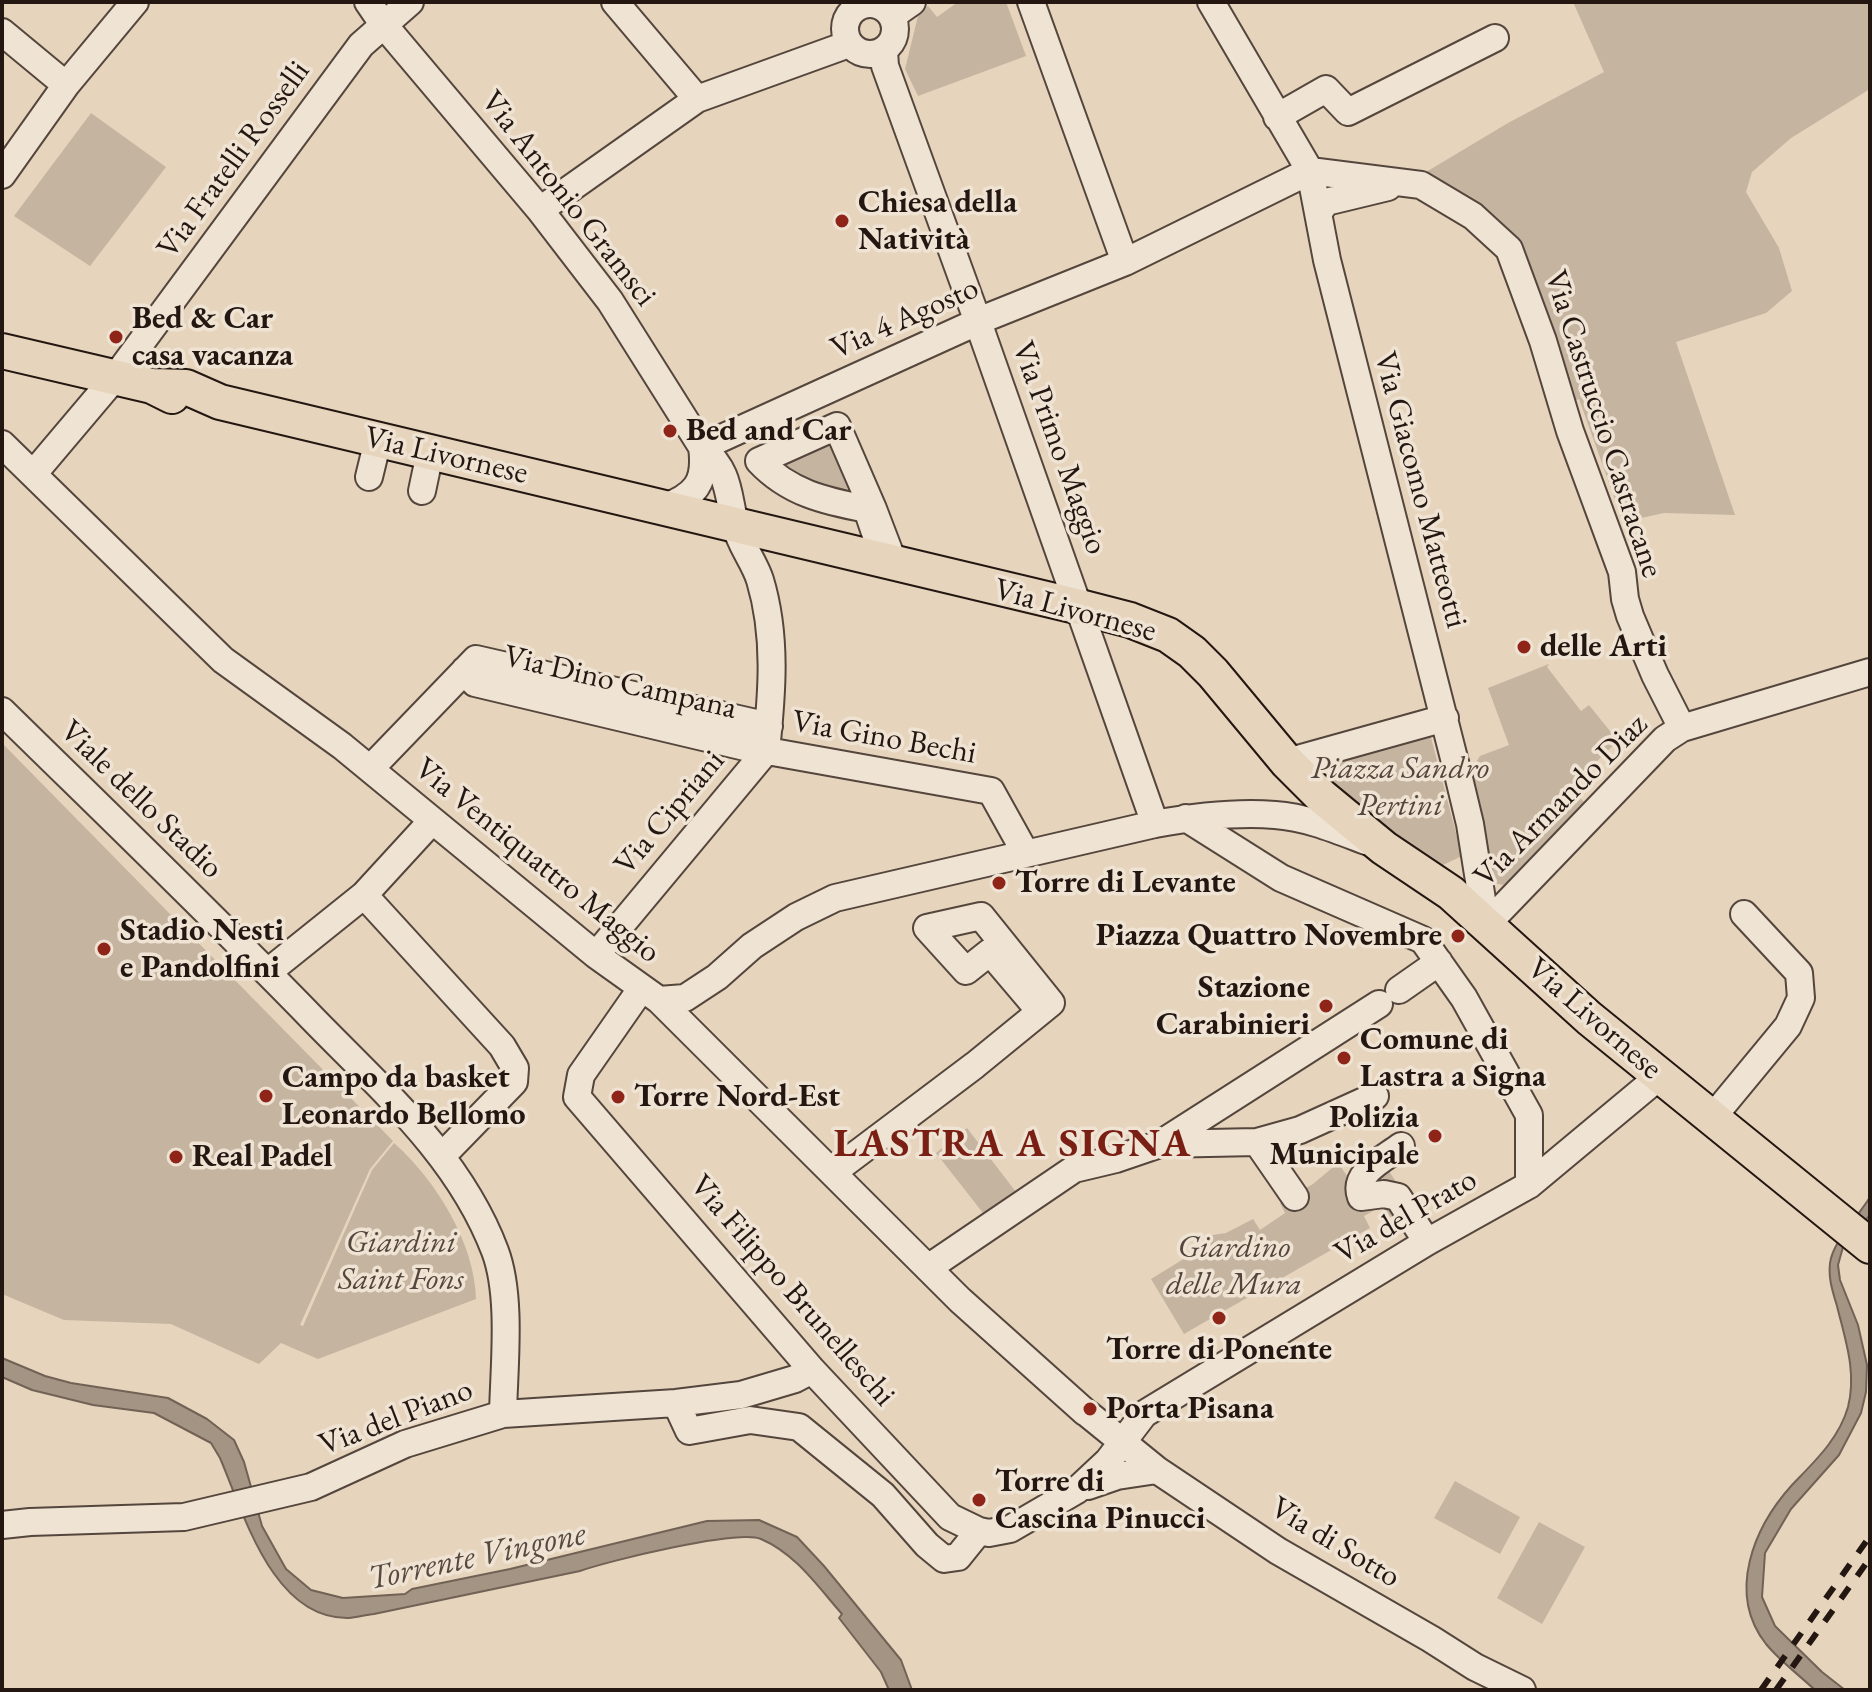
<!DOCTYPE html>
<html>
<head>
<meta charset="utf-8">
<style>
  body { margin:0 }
  #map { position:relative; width:1872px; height:1692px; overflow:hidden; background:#e6d4bd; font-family:"EB Garamond",serif }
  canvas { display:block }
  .frame { position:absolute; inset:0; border:4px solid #241711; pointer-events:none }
</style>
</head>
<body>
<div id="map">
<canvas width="1872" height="1692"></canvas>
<div class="frame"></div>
</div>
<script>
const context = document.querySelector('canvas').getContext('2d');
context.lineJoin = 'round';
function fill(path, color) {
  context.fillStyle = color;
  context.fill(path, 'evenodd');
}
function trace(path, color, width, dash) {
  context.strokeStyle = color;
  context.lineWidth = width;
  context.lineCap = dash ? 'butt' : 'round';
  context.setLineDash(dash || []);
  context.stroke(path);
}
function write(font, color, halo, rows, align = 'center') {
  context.font = font + ' "EB Garamond",serif';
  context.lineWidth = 7;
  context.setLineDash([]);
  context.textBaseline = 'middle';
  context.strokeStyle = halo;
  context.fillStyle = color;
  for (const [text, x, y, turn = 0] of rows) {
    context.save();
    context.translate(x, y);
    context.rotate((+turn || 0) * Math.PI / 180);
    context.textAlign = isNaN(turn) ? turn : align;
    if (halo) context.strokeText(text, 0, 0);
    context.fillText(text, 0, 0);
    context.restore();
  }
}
const green = new Path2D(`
  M958,2h48l20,54 -108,40 -13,-27 14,-57 9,-6 9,11z
  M1573,2h297v87l-79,49 -39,34 -6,20 33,56 13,43 -26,22 -90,29 59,173 -71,-2 -41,9 -44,-123 -17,6 -53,-156 -98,-68 97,-58 96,-51z
  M91,113l75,54 -76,99 -76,-50z
  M832,442l18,47c-25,-1 -49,-9 -68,-28z
  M1549,664l-2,3 34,44 8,-6 29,36 -48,46 17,18 -40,47 -44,33 -9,-2 -24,-111 10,-16 29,-11 -21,-57z
  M1430,734l32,122 -19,9c-45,-18 -77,-54 -113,-86l11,-18z
  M2,743l391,398 -23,28 -70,156 3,1 69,-156 22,-27c41,36 81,100 82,156l-158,60 -37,-16 -22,21 -88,-40 -107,-4 -62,-26z
  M967,1128l49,64 -33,21 -47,-60z
  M1338,1163l12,17 13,7 26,-16 23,36 -28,13 3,-4 -5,-10 -18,10 6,12 -146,83 -2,-3 -13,8 1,3 -26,15 -33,-55 57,-35 -2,-8 20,-3 27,-14 7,11 25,-17 -5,-10 33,-19z
  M1455,1481l65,36 -20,37 -66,-36z
  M1539,1522l46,25 -43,77 -45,-26z`);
const water = new Path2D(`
  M1870,1197v18l-27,32 -5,18 2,15 18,45 9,40 -1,27 -5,21 -22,42 -48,54 -26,44 -3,44 13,29 47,46 23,18h-30c-16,-15 -35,-29 -49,-46 -40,-51 -12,-117 26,-159 22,-23 47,-46 56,-78 9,-35 -3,-68 -11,-101 -5,-16 -10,-32 -6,-48 7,-23 27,-41 39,-61z
  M2,1358l43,18 26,7 97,15 39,21 27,21 10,22 18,64 24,43 25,21 32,8 62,-4 7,-5 98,-20 197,-48 52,-1 38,17 27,29 77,94 11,30h-23l-8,-18 -42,-54 3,-4c-24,-27 -46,-60 -81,-75 -23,-10 -153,22 -181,32l-206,43c-8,1 -17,3 -25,4 -76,2 -105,-104 -129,-160l-9,-15 -57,-30 -61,-8 -61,-15 -30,-13z`);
const minor = new Path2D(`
  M368,2l15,22 157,186 70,91 92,146c28,26 25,44 33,77 5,21 19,37 25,56 17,56 12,114 6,171
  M615,2l82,97
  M1031,2l94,260
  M1211,2l99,169 17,89 130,510 13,54 16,101
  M845 29a25 25 0 1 1 50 0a25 25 0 1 1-50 0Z
  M892,16l20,-14
  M2,32l64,53
  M884,51l1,15 93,256 177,502
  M1277,117l49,-28 22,23 147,-74
  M1310,171l111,14 52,31 36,33 34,92 27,90 52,141 3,27 5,17 25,59 27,53
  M2,175l64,-90 69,-83
  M540,210l157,-111 152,-55
  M1319,212l7,-10 62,-15
  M123,367l238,-322 49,-43
  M2,444l221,216 119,86 254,209 63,45 26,-2 32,-21 35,-31 44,-29 39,-19 320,-74c38,-7 81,-12 120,-9 31,2 62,15 91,26
  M702,447l286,-130 137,-55 185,-91
  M34,473l82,-97
  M369,477l9,-37
  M422,491l8,-38
  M663,508c32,-12 44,-25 39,-61
  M885,562l-18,-53c-42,-8 -78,-16 -108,-48l78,-35 36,83 21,55
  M465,670l10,13 270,64 246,44 35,63
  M2,711c104,102 209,203 311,308 69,71 146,137 182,232 17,45 9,115 8,163
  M1287,762l158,-44
  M370,769l106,-110 293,67
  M1186,818l95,60 142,62 41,58 65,117v70
  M364,895l138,151 13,22 -1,14 -72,74
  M1486,925l179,-186 17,-11 188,-56
  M596,955l170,-204
  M268,972l96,-77 67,-73
  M641,989l-60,86 -4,22 235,273 138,147 29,14 10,2 21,-4 67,-39 31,-29 36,-47 283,-172 102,-57 120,-100
  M1399,990l40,-28
  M659,1000l301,300 125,112
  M1712,1118l76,-92 13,-28 -2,-25 -55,-59
  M1257,1142l38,55
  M1160,1144l97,-2 43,-12 75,-34
  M1401,1146c-17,13 -49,27 -40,51l23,-3 14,3 29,45
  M833,1172l142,-107 76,-62 -70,-87 -54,12 39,43 24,-19 50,59
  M928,1268l146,-99 42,-10 44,-15 219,-140
  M676,1403l13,28 61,-11 49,7 84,68 44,50 17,14 14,-2 21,-26
  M1088,1414l69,56 121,81 153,88 44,28 47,23
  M1088,1486l29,-10 40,-6
  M2,1525l28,-3 154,-5 127,-30 94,-43 98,-30 173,-11 65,-8 54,-16 17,-9`);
const major = new Path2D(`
  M2,351l150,35 20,10
  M152,386l34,1 34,15 860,205 50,13 38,15 24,17 21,21 74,89 34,34 63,52 67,45 138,125 281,228`);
const rail = new Path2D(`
  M1761,1690l109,-154
  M1776,1690l94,-132`);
const markers = [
  [842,221,8,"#8f2418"],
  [116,337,8,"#8f2418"],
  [670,431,8,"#8f2418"],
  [1524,647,8,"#8f2418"],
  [999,883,8,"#8f2418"],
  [1458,936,8,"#8f2418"],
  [104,949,8,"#8f2418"],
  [1326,1006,8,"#8f2418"],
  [1344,1058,8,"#8f2418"],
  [266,1096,8,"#8f2418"],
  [618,1097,8,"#8f2418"],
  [1435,1136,8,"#8f2418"],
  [176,1157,8,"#8f2418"],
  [1219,1318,8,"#8f2418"],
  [1090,1409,8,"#8f2418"],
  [979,1500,8,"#8f2418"]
];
const streetNames = [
  ["Via Fratelli Rosselli",234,160,-54],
  ["Via Antonio Gramsci",568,199,52],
  ["Via 4 Agosto",905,319,-24],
  ["Via Castruccio Castracane",1603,424,72],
  ["Via Primo Maggio",1059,448,70],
  ["Via Livornese",446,456,13],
  ["Via Giacomo Matteotti",1420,490,75],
  ["Via Livornese",1075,611,15],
  ["Via Dino Campana",620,683,13],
  ["Via Gino Bechi",884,738,10],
  ["Viale dello Stadio",141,800,44],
  ["Via Armando Diaz",1561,801,-45],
  ["Via Cipriani",670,813,-50],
  ["Via Ventiquattro Maggio",537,861,39],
  ["Via Livornese",1594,1019,41],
  ["Via del Prato",1406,1217,-30],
  ["Via Filippo Brunelleschi",792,1291,49],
  ["Via del Piano",396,1418,-21],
  ["Via di Sotto",1335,1543,31]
];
const poiNames = [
  ["Chiesa della",858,203],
  ["Natività",858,240],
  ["Bed & Car",132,319],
  ["casa vacanza",132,356],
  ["Bed and Car",686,431],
  ["delle Arti",1540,647],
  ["Torre di Levante",1015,883],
  ["Stadio Nesti",120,931],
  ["e Pandolfini",120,968],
  ["Piazza Quattro Novembre",1442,936,"right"],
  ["Stazione",1310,988,"right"],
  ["Carabinieri",1310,1025,"right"],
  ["Comune di",1360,1040],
  ["Lastra a Signa",1360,1077],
  ["Campo da basket",282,1078],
  ["Leonardo Bellomo",282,1115],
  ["Torre Nord-Est",634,1097],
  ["Polizia",1419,1118,"right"],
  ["Municipale",1419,1155,"right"],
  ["Real Padel",192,1157],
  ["Torre di Ponente",1219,1350,"center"],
  ["Porta Pisana",1106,1409],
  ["Torre di",995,1482],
  ["Cascina Pinucci",995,1519]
];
const parkNames = [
  ["Piazza Sandro",1400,769],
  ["Pertini",1400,806],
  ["Giardini",401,1243],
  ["Saint Fons",401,1280],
  ["Giardino",1234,1248],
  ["delle Mura",1234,1285]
];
const waterNames = [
  ["Torrente Vingone",477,1557,-12]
];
const districtNames = [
  ["LASTRA A SIGNA",1013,1145]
];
fill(green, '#c5b4a0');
fill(water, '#a49483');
trace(water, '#716255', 2);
trace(minor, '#54463c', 30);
trace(major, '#241711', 38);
trace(minor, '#efe3d4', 26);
trace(major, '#e6d4bd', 34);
trace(rail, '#241711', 6, [14, 14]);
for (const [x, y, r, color] of markers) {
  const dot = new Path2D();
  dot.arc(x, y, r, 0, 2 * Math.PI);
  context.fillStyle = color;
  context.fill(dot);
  trace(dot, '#efe3d4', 3);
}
write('32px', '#241711', '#efe3d4', streetNames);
write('bold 32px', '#241711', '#efe3d4', poiNames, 'left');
write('italic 32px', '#54463c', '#efe3d4', parkNames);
write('italic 34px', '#57493f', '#efe3d4', waterNames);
context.letterSpacing = '2px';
write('bold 40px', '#7a1f14', '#efe3d4', districtNames);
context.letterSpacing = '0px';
</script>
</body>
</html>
